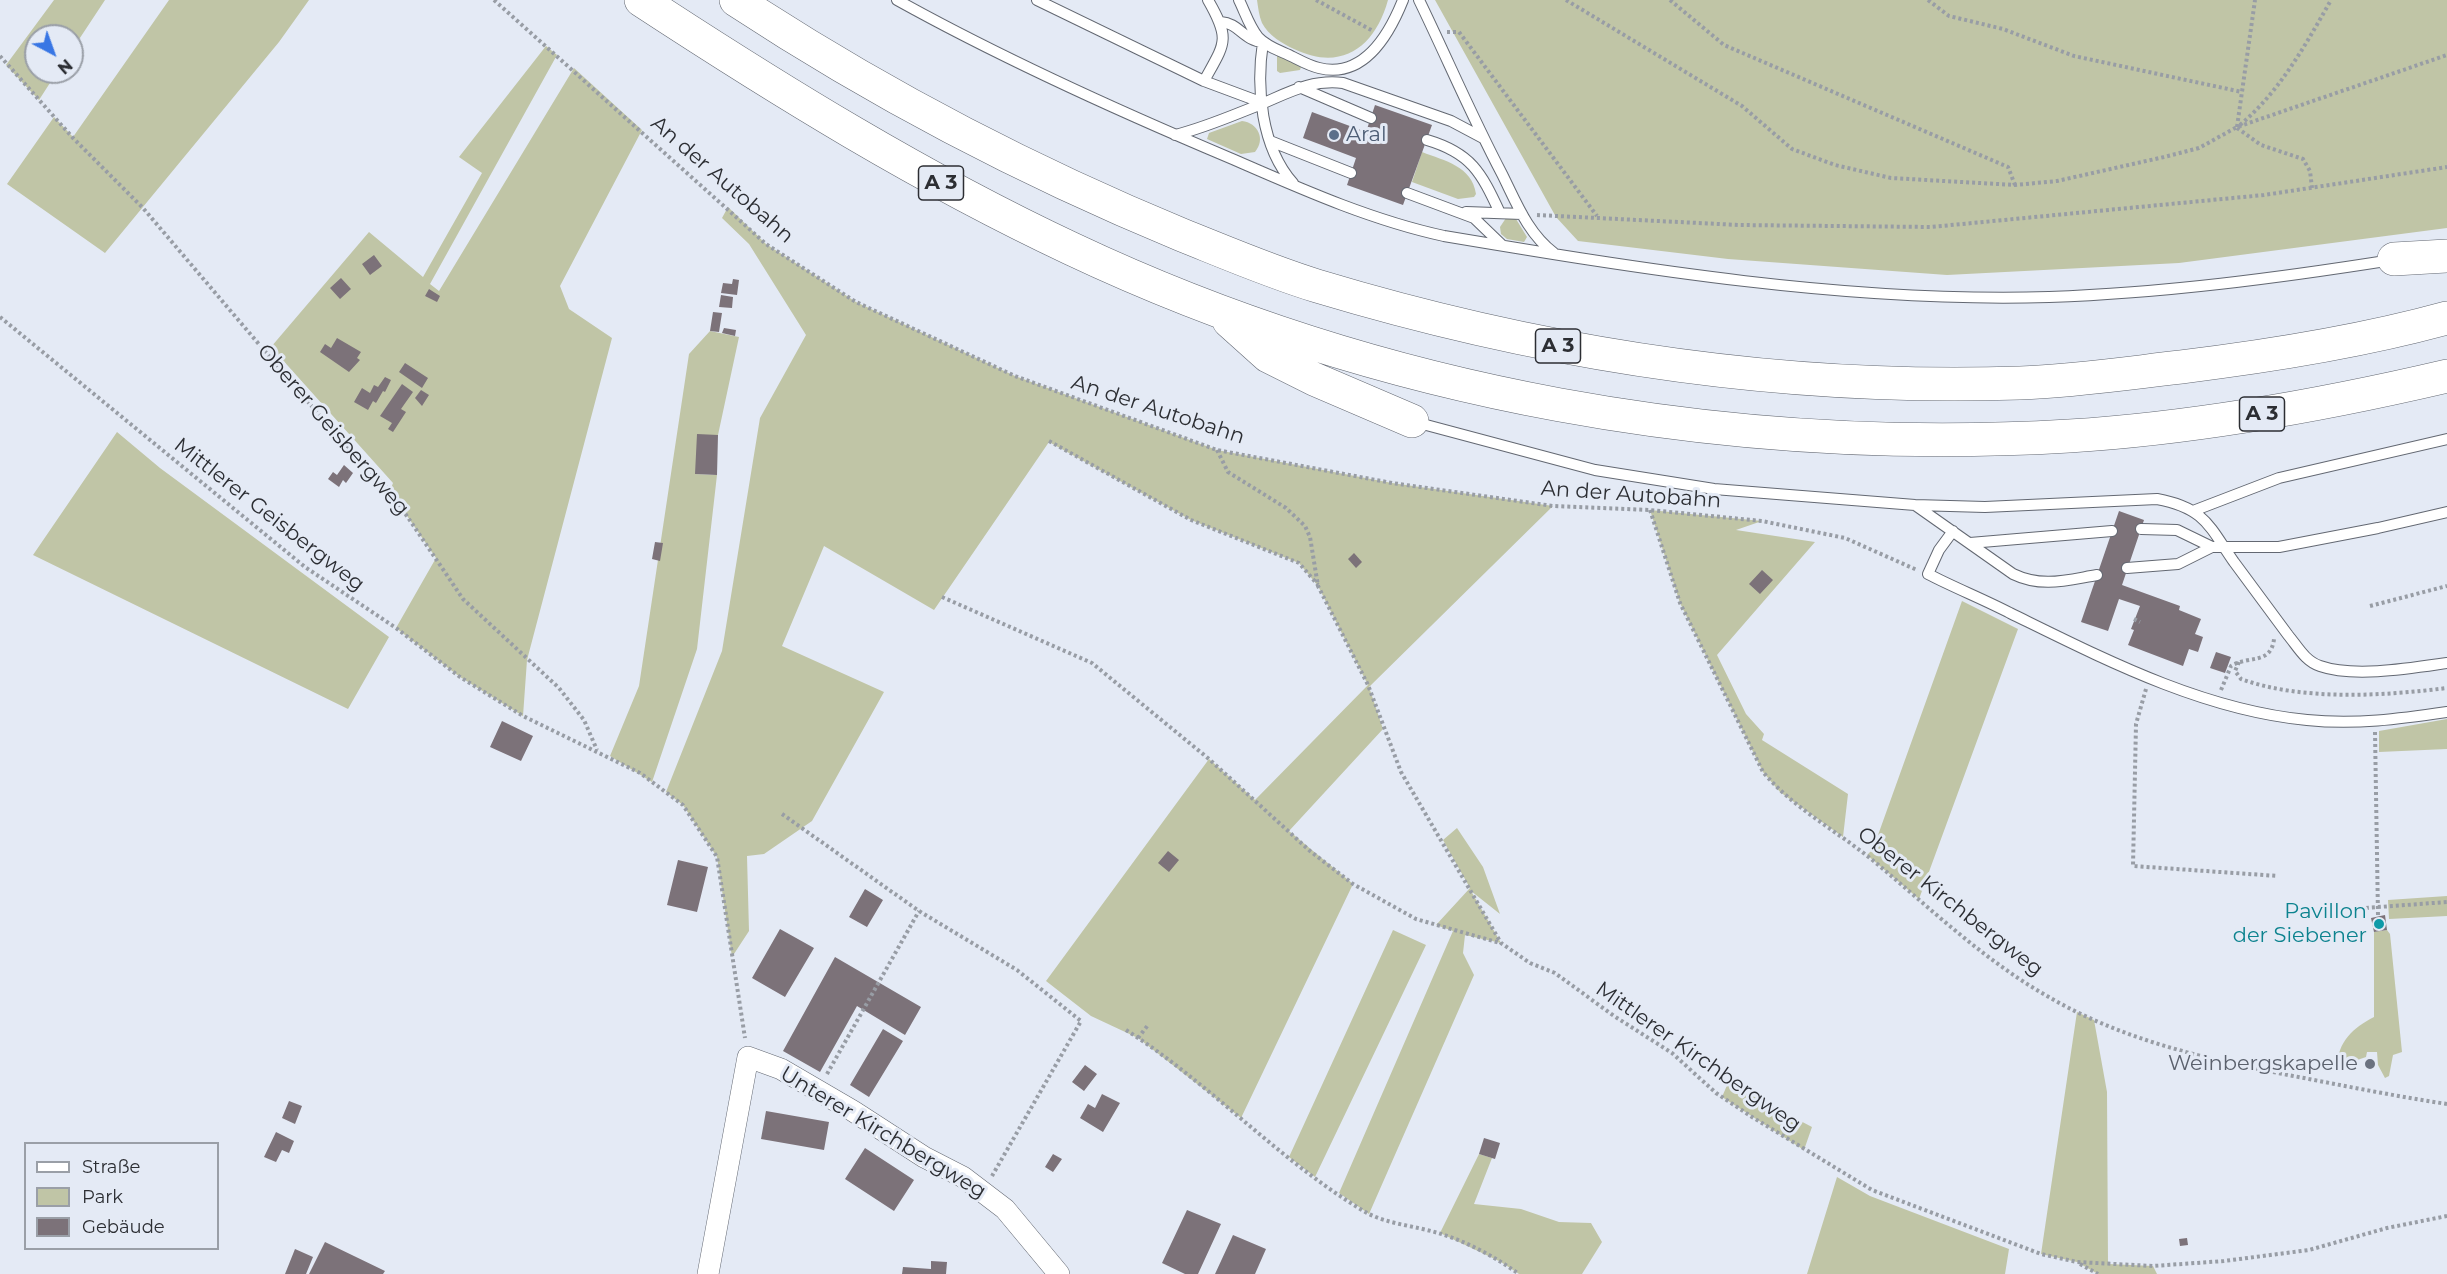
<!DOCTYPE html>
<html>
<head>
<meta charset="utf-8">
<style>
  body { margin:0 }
  #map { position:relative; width:2447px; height:1274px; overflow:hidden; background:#e4eaf5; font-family:Montserrat,sans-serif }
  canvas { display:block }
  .legend { position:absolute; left:24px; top:1142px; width:195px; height:108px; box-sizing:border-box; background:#e4eaf5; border:2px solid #9a9fa7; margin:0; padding:8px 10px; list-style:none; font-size:18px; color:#2c2e33 }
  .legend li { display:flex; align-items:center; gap:12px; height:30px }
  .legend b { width:30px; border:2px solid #9a9fa7 }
  .north { position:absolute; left:24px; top:24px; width:60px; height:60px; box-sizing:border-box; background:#e4eaf5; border:2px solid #9a9fa7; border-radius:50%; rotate:139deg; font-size:16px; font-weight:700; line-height:24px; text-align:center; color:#2c2e33 }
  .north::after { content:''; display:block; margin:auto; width:21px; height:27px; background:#3876e4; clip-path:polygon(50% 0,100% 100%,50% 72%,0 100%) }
</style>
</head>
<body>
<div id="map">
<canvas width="2447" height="1274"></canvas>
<ul class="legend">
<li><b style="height:8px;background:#fff"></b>Straße</li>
<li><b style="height:16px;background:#c0c5a6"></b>Park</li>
<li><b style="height:16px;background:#7c7279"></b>Gebäude</li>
</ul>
<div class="north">N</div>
</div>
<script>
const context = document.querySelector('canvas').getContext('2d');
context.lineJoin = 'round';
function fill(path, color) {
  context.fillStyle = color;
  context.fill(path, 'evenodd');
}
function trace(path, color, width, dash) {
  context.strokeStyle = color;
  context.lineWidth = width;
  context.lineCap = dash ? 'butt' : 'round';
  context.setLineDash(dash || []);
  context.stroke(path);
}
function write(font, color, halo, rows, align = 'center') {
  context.font = font + ' Montserrat,sans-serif';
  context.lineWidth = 6;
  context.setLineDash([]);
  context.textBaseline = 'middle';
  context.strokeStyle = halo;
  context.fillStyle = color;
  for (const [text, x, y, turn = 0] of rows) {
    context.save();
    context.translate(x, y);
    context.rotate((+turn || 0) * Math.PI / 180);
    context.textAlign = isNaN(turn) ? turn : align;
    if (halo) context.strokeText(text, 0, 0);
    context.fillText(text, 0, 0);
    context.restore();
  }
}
const green = new Path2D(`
  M54,0h51l-33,50v-14h-36v36h21l-18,28 -33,-35z
  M169,0h140l-30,42 -174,211 -98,-69 47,-67 19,20z
  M1257,0h131c-13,47 -46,72 -94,49 -11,-5 -26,-14 -32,-26 -3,-7 -4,-16 -5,-23z
  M1435,0h1012v228l-268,35 -232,12 -219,-16 -150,-18 -22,-24z
  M546,46l11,9 -127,229 9,7 135,-223 68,62 -82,156 9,23 43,29 -85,322 -4,56 -63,-39 -64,-49 40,-70 -46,-67 3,-8 -122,-136 98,-115 54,45 59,-104 -23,-16z
  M1277,55l24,12 -1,3 -20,3 -3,-2z
  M1242,121c16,2 24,18 13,31l-14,2 -34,-15 2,-6z
  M1422,152c23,9 50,14 54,42l-2,3 -16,2 -46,-17z
  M728,207l38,37 90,58 159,74 202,74 175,33 161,23 -184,181 14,42 -94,102 64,53 -112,234 -103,-80 -47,-22 -45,-35 163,-222 46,41 113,-115 -50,-99 -19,-23 -108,-43 -142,-78 -115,168 -110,-64 -42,100 102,46 -72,129 -48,33 -17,2 2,75 -17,26 -15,-100 -34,-52 -17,-13 56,-141 38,-233 46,-83 -57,-91 -27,-26z
  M1506,218l10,1 11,18 -3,5 -17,-3 -6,-5 -1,-7z
  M710,331l29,6 -21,98 -23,39 22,1 -20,174 -45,133 -42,-26 29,-70 50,-332z
  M117,432l43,36 229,169 -41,72 -315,-154z
  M1650,510l112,11 -26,9 79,12 -98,113 29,59 18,20 -2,6 86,54 -5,43 -63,-45 -17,-20 -83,-169z
  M1962,601l56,28 -99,270 -52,-44 6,-6z
  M2447,719v30l-68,3v-21z
  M1457,828l26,39 17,47 -29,-23 30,52 -36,-8 -2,18 11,22 -105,239 -30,-21 114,-262 -17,-6 34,-37 -27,-48z
  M2447,896v20l-58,3 -1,-19z
  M1393,930l33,15 -111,232 -26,-20z
  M2387,930l3,4 12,118 -9,3 -4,21 -4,2 -7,-13 -1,-13h-10l-1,5 -29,10c1,-26 16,-39 37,-50v-85z
  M2077,1012l17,8 13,72 1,172 45,2 4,8h-59l-21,-12 -36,-8z
  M1728,1083l84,44 -8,23 -82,-53z
  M1479,1154l13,4 -18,46 47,5 38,13 32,1 11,19 -20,32h-63l-18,-12 -61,-29z
  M1837,1177l33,19 139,53 -4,25h-198z`);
const building = new Path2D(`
  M1375,105l57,20 -29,80 -56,-20 9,-27 -53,-20 9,-26 54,20z
  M374,255l8,11 -12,9 -8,-11z
  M341,278l10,11 -11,10 -10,-11z
  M733,279l6,1 -2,15 -16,-2 2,-10 9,1z
  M429,289l11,7 -3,6 -12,-6z
  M721,295l12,2 -1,11 -13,-1z
  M713,312l9,1 -3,19 -9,-1z
  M724,328l12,2 -1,6 -13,-3z
  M337,338l24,14 -4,6 3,2 -11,12 -29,-20 5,-8 6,4z
  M405,363l23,15 -6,10 -23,-16z
  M385,377l6,3 -6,12 -2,-1 -7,12 -3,-2 -5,9 -14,-8 8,-14 8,5 4,-8 4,2z
  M402,384l11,8 -12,17 5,3 -13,20 -5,-3 4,-6 -12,-7z
  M421,390l8,5 -7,11 -7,-8z
  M697,434l21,1 -1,40 -22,-1z
  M344,465l9,8 -7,10 -3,-3 -4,7 -11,-8 5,-7 4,3z
  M2119,511l25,9 -22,65 58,21 -1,4 22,9 -6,15 8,3 -5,15 -9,-3 -6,17 -55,-21 6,-15 -3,-1 9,-23 -21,-7 -11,32 -27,-9z
  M655,542l8,1 -3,18 -8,-2z
  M1354,553l8,9 -6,6 -8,-9z
  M1762,570l11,10 -13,14 -11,-10z
  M2216,652l15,5 -6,16 -15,-5z
  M502,721l31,15 -12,25 -31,-14z
  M1168,851l11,9 -10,12 -11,-9z
  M678,860l30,7 -11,45 -30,-7z
  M865,889l18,11 -16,27 -18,-10z
  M2385,915l2,15 -13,2 -3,-14z
  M780,929l34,19 -29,49 -33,-19z
  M835,957l86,50 -16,28 -48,-29 -37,66 -37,-21z
  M883,1029l20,12 -34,56 -19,-12z
  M1085,1065l12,9 -13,17 -12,-9z
  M1102,1094l18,9 -17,29 -23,-14 8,-14 7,4z
  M289,1101l13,5 -7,18 -13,-6z
  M766,1111l63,11 -5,28 -63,-11z
  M276,1132l18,9 -5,12 -7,-3 -6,12 -12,-5z
  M1484,1138l16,5 -5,16 -16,-5z
  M865,1148l49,32 -20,31 -49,-32z
  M1053,1154l9,5 -9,13 -8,-5z
  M1187,1210l34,14 -23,50h-13l-23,-11z
  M1233,1235l33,14 -11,25h-40z
  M2187,1238l1,7 -8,1 -1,-7z
  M325,1242l60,29 -2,3h-74z
  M295,1249l18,8 -7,17h-21z
  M931,1261l16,1 -1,12h-44l1,-7 28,2z`);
const path = new Path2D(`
  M494,0l272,244 90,58 159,74 202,74 175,33 161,23 97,4 112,11 83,17 72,32
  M1316,0l57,31
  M1566,0l176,106 50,43 43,16 56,13 124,7 42,-4 107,-24 35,-9 38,-21 210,-72
  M1670,0l54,45 284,122 7,18
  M1928,0l21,16 54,13 71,27 168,36
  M1447,32h12l138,184
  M0,56l73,82 70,70 189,222 58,61 73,108 96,89 25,32 13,30
  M2240,125c40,-34 65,-79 91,-125
  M2237,127l18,-127
  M2237,128l24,17 42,14 7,12 2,17
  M1537,215l202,10 192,2 333,-32 183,-28
  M0,317l305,250 91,61 64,49 63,39 117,57 43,32 34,52 28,181
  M1049,441l142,79 108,43 19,22
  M1217,450l11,22 58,36 19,18 5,11 8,49 50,99 33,87 100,171 29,20 25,10 59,43 58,37 44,40 36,24 120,73 169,64 36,8 76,4 71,-5 85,-11 78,-22 60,-12
  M1650,510l30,93 83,169c31,37 76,60 113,91 55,46 108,97 171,133 80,47 172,66 262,83 46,9 92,18 138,25
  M942,597l150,66 117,96 101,92 43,33 63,35 84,24
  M2370,606l77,-20
  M2134,619l6,3
  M2239,662l-4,9 6,8c61,22 142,17 206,9
  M2146,689l-10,35 -3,142 145,10
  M2221,690l10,-24c18,-11 40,-1 43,-27
  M2375,732l3,184
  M782,814l137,97 98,59 64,51 -89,155
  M2324,911l123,-9
  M1126,1030c85,54 154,132 241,183 21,11 48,13 71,20 28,8 57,24 81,41
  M1138,1038l10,-13
  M827,1074l92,-163
  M2080,1264l18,10`);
const service = new Path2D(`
  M897,0c108,60 219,110 333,158 69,30 140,62 214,78 197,33 404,67 605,61 115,-4 229,-19 343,-37
  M1037,0l167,81 59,22
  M1239,0c6,12 10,26 19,37 9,10 23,14 35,20 8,4 17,9 26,11 45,11 70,-33 84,-68
  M1419,0c28,58 53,117 83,174 14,28 26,60 52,79
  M1221,22c18,1 23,19 42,20
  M1263,42c-7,46 -2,105 30,141
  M1204,81c21,-38 27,-41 4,-81
  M1299,87l72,31
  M1175,135c29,-7 56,-19 84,-30 29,-12 52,-26 84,-22l108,38 32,17
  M1427,140c44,13 54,32 73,73
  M1270,141l81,32
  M1407,193l67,25 28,27
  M1466,212l56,2
  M1415,422l180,48 119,19 201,16 70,2 172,-8c48,9 52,27 77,63 18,24 36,49 54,73 10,12 17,26 32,31 34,12 92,2 127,-3
  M1915,505l98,69c29,14 54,6 84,1
  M2193,511l86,-33 168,-39
  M2141,529l36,1 35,17
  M1953,531l-14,19 -11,24c27,14 55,25 82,39 94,46 192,97 297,107 48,5 93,-1 140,-8
  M1970,543l142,-12
  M2127,568l51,-4 34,-17h67l99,-19 69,-16`);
const minor = new Path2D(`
  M708,1274l40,-217 33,12 72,42 71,46 39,20 42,32 54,65`);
const motorway = new Path2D(`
  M641,0c139,91 280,178 431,249 309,146 657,207 997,187 128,-8 254,-31 378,-60
  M736,0c140,92 291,171 446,235 45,18 89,37 135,51 229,69 464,105 703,97 54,-2 108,-10 161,-16 90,-11 179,-25 266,-49
  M2394,259l53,-3
  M1229,321l39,35 46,23 98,42`);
const markers = [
  [1334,135,6,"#5c6f8a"],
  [2379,924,6,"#0f9aa8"],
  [2370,1064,6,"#6b7280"]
];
const shields = [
  [941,183,45],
  [1558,346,45],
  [2262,414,45]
];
const shieldNames = [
  ["A 3",941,183],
  ["A 3",1558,346],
  ["A 3",2262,414]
];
const serviceNames = [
  ["Aral",1346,135]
];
const streetNames = [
  ["An der Autobahn",722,180,41],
  ["An der Autobahn",1158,410,18],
  ["Oberer Geisbergweg",333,430,49],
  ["An der Autobahn",1631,495,4],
  ["Mittlerer Geisbergweg",269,515,38],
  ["Oberer Kirchbergweg",1950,902,38],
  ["Mittlerer Kirchbergweg",1698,1057,35],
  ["Unterer Kirchbergweg",883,1133,31]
];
const cultureNames = [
  ["Pavillon",2367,912],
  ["der Siebener",2367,936]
];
const worshipNames = [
  ["Weinbergskapelle",2358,1064]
];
fill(green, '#c0c5a6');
fill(building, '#7c7279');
trace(service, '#636872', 12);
trace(minor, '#636872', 22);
trace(motorway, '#636872', 34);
trace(path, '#989da5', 4, [3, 3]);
trace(service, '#fff', 10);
trace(minor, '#fff', 21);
trace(motorway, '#fff', 33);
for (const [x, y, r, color] of markers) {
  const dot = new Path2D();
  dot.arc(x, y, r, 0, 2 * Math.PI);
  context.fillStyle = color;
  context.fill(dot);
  trace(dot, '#e4eaf5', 2);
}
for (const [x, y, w] of shields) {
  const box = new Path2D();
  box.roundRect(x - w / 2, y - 17, w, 34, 4.5);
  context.fillStyle = '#e4eaf5';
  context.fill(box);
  trace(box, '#2c2e33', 1.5);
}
write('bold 20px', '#2c2e33', null, shieldNames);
write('21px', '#4e5e75', '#e4eaf5', serviceNames, 'left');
write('21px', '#2c2e33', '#e4eaf5', streetNames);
write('21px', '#0d838f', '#e4eaf5', cultureNames, 'right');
write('21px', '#5b616d', '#e4eaf5', worshipNames, 'right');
</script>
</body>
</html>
